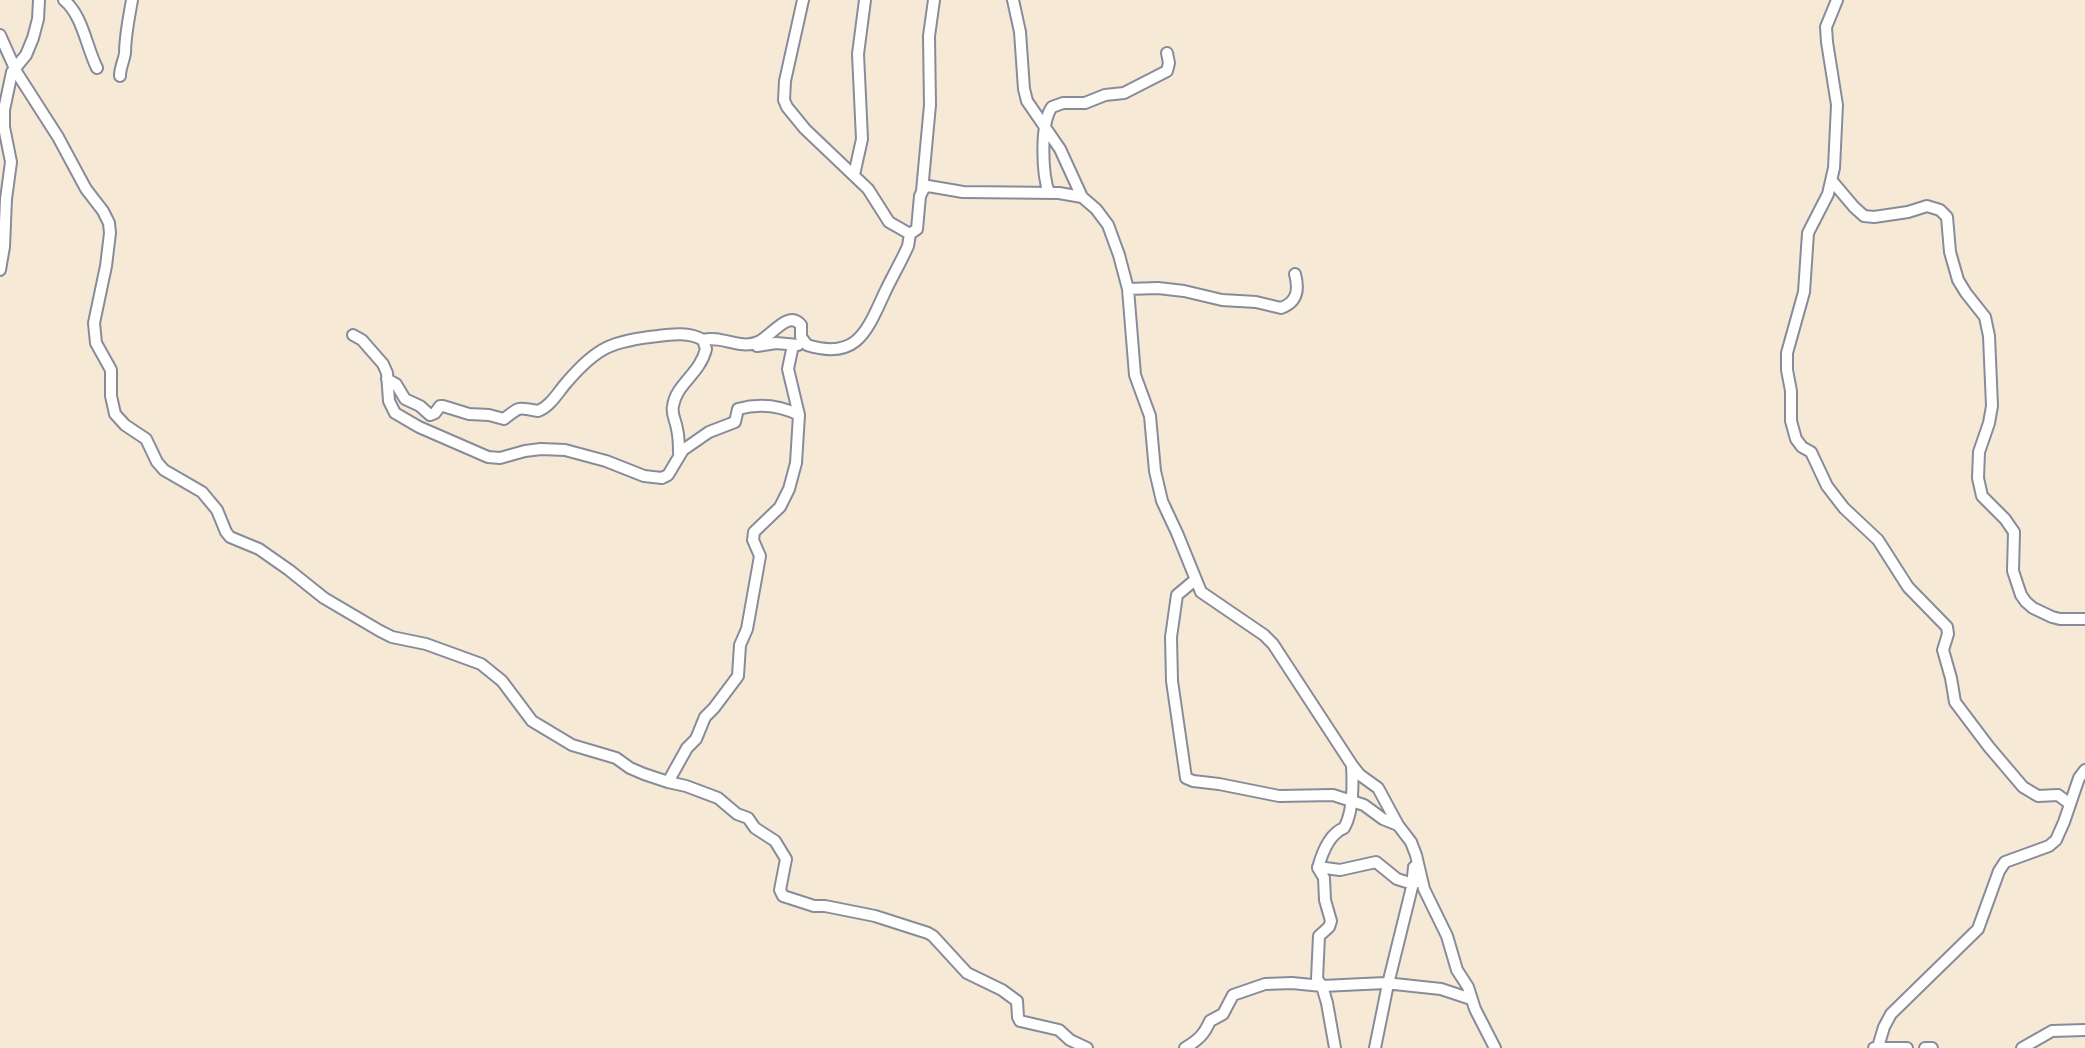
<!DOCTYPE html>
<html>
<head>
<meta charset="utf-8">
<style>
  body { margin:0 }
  canvas { display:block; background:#f6ead7 }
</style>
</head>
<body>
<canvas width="2085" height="1048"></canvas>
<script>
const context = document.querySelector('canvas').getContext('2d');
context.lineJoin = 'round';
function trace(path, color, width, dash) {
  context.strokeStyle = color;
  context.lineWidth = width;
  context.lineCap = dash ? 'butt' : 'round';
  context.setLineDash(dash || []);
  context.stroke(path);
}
const street = new Path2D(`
  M64,0c19,16 22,46 33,68
  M1013,0l7,32 4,57 3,12 33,48 22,48 14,12 12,16 11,30 9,34 7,86 15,41 5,55 7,30 15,32 24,59 63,43 9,9 79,121 8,10 18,13 20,37 13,17 5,13 8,34 23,47 10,34 11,17 7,22 20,39
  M1837,0l-11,27 1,15 10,63 -3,63 -6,26 -20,39 -4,59 -17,61v17l4,21v30l5,18 6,8 9,5 16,34 17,22 34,32 30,47 39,40 1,7 -5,16 8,28 4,24 34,45 34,40 15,9 20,-1 12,9
  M0,35l17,38 41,64 28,52 17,22 6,12 1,10 -4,33 -12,57 2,20 15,27v26l4,18 10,11 21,14 11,23 7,8 38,22 15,18 9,22 4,5 29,12 30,21 35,28 56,33 12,6 34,7 55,20 21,17 30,40 40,24 44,13 14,10 14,6 24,8 18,4 32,12 19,16 11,4 7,10 20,13 11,18 -6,31 3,6 31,10h11l50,10 53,17 5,3 34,37 35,17 15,11 1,16 2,4 39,9 11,10 17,8
  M120,76c0,-9 4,-15 5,-23 0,-18 4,-35 7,-53
  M854,175l8,-36 -4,-85 7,-54
  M1832,181l22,26 10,9 10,1 34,-5 19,-6 13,4 7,7 3,35 8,28 8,13 19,24 4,19 3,70 -3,17 -10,29 -1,26 4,18 23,23 9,13 -1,39 8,24 5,7 7,6 19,9 8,2h25
  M922,191l8,-86 -1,-69 5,-36
  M1049,193c-7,-19 -9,-70 3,-86l11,-4h22l20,-8 19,-2 43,-22 2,-8 -2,-10
  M910,234l7,-5 3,-33 4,-8 4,-2 35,6 96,1 23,4
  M0,270l4,-23 2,-48 5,-37 -7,-35v-17l8,-38 14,-17 7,-17 5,-19 1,-19
  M1128,289l30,-1 26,3 38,9 34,2 25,6c17,-6 18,-19 14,-34
  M353,335l9,5 21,24 4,9 2,28 6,12 24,14 69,30 12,1 25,-7 16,-2 24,1 41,11 38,15 18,2 6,-3 15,-25 26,-18 26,-10 3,-13c22,-6 41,-4 61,6
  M703,340c18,-5 37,10 55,2 13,-5 30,-33 43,-17v12l6,8c51,16 60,-15 78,-53 7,-15 16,-30 23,-46l2,-12 -21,-12 -21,-33 -63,-60 -18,-22 -3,-7 1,-19 18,-81
  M757,346l19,-3 22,2
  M387,379l9,5 9,15 15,7 10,9 5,-2 5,-7h3l26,8 20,1 15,4c18,-14 13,-11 34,-8 13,-5 20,-19 29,-29 30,-35 45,-41 91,-46 14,-2 32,-4 45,4l3,9c-6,25 -30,35 -33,57 -2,8 3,15 4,23 2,8 2,16 2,24
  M1195,580l-18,15 -6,42 1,44 14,97 7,3 26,3 60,12 54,-1 31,10 19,14 15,6
  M668,782l19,-34 9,-9 9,-22 9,-9 24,-32 2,-31 7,-16 13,-73 -7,-16 1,-8 26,-25 9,-18 7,-26 3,-48 -11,-46 5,-24
  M1318,867l22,3 36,-8 21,17 16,5 5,-3
  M1878,1047l6,-20 7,-13 87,-85 21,-58 6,-9 44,-16 7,-6 8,-18 15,-44 6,-8
  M1185,1048c13,-8 19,-13 25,-27l13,-7 10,-19 32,-11 27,-1 30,3 63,-3 56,6 30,10
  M1335,1048l-8,-45 -5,-17 -5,-7 2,-43 10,-9 2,-6 -6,-21 -1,-22 -6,-10c4,-15 11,-34 26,-40 9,-15 9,-45 8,-63
  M1375,1048l13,-64 24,-97 2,-20
  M1874,1048h33
  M1925,1048h7
  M2022,1048l30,-17 33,-1`);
trace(street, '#888c9a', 14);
trace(street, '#fff', 10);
</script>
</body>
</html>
